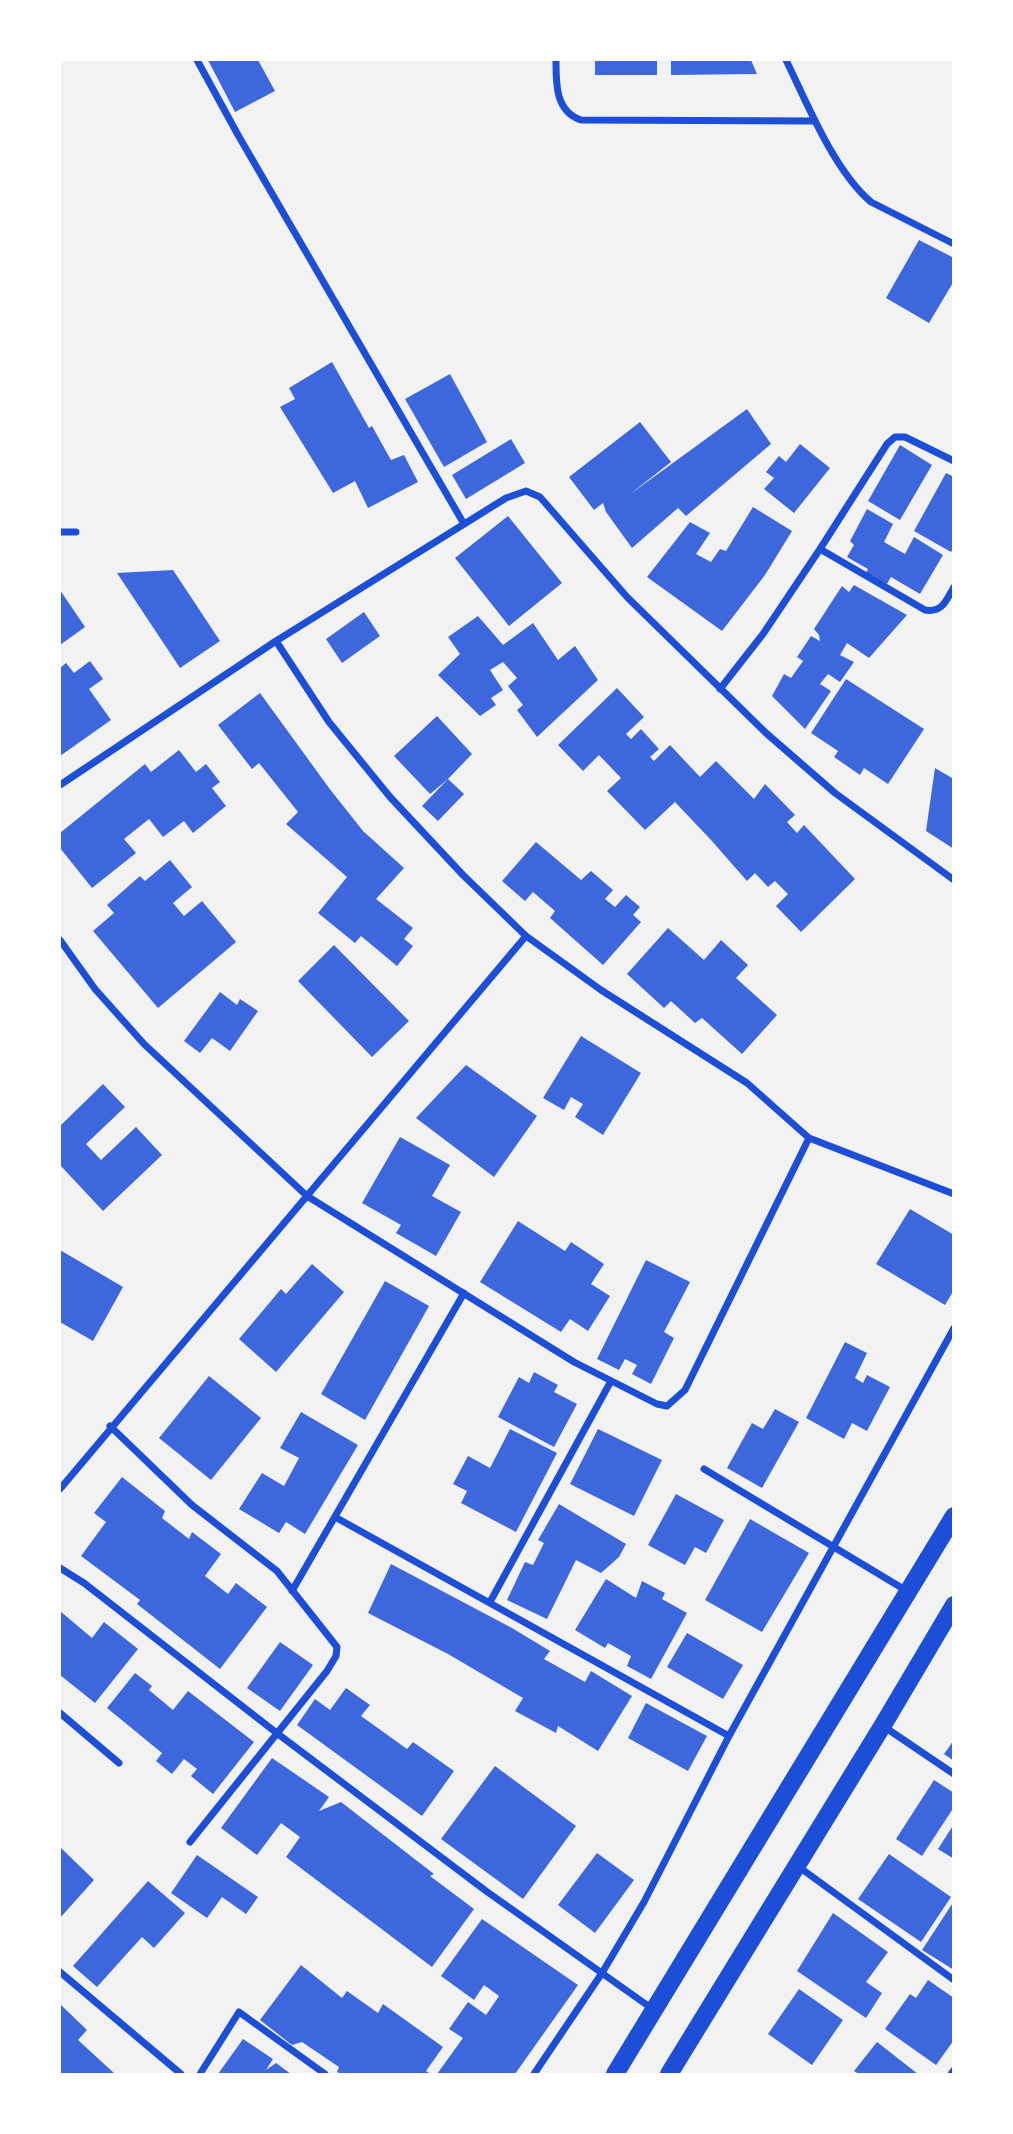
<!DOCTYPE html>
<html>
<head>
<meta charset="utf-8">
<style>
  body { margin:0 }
  #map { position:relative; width:1013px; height:2134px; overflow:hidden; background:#f2f2f2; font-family:"DejaVu Sans",sans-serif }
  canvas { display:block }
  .frame { position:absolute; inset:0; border:61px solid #fff; pointer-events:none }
</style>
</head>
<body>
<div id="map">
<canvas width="1013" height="2134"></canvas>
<div class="frame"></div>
</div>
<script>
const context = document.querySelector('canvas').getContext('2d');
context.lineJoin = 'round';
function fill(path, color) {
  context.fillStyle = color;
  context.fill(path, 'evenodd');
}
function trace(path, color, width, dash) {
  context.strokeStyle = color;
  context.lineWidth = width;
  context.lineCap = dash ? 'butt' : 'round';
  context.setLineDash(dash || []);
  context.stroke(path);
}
const building = new Path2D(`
  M208,60h50l17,31 -40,21z
  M595,60h62v15h-62z
  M671,60h80l6,14 -86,1z
  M919,240l35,18v23l-25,42 -43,-25z
  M332,362l37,66 3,-2 19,34 13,-5 14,27 -50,26 -13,-27 -22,12 -53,-86 15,-8 -6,-11z
  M450,374l37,68 -43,25 -39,-68z
  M747,409l24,35 -85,72 -8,-8 -46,40 -26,-36 -3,-9 -9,7 -25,-33 71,-55 31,40 -42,33z
  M511,439l14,24 -59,36 -14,-24z
  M800,444l30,24 -36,45 -30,-24 10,-11 -8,-6 13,-16 7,6z
  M900,445l32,20 -32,55 -32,-19z
  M946,473l8,4v70l-3,5 -37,-21z
  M753,507l39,24 -27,44 -43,56 -75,-54 43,-55 20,11 -14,21 15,8 9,-13 6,2z
  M867,509l26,15 -9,18 21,12 9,-17 29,18 -23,39 -29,-17 -4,7 -21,-11 2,-4 -21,-12 7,-12 -4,-4z
  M508,516l54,67 -53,43 -54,-68z
  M173,570l47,71 -40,27 -63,-95z
  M854,585l53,30 -38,43 -22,-15 -7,12 14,7 -14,20 -12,-8 -8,10 11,7 -26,38 -33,-33 12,-22 7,4 12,-17 -6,-4 14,-21 9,5 -1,-6 -5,-6 28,-43 7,6z
  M60,590l25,37 -25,18z
  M364,612l16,24 -38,27 -16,-24z
  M478,616l25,29 30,-22 25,37 17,-14 23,34 -61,57 -20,-27 6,-5 -15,-19 9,-8 -14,-16 -13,8 13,20 -12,8 5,7 -16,11 -42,-41 22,-21 -12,-17z
  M90,661l13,18 -14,10 22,31 -51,36v-88l6,-5 8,10z
  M846,679l78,50 -36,55 -24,-16 -4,7 -26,-18 4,-6 -27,-18z
  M617,688l27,29 -18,17 5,5 10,-10 18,20 -9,8 4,4 16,-16 30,32 16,-16 38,38 11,-15 30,31 -8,7 10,11 7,-8 51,54 -54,53 -25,-26 12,-12 -13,-13 -7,6 -13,-14 -8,8 -36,-41 -36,-38 -30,28 -38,-39 14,-13 -22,-23 -16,16 -25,-26z
  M260,693l69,95 34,43 41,37 -28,31 37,29 -9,11 9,7 -16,20 -36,-30 -6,7 -37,-30 29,-36 -61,-53 12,-12 -39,-49 -7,6 -34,-44z
  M437,716l35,38 -24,25 16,15 -26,27 -16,-15 26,-27 -18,15 -36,-38z
  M179,750l17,22 10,-8 14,18 -8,6 14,18 -33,27 -9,-12 -21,16 -14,-18 -25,20 12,14 -44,35 -32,-40v-15l85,-69 6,8z
  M935,768l17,10 2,-3v74l-28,-18z
  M536,842l45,38 10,-9 22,19 -8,9 10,8 11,-12 14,12 -7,8 8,7 -38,43 -53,-47 5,-7 -22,-19 -8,9 -23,-20z
  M170,860l22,27 -19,16 11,13 18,-15 34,41 -78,66 -65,-77 21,-18 -7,-8 33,-29 5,5z
  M668,928l36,32 17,-20 27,25 -12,13 41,37 -35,39 -40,-36 -7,5 -24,-22 -7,7 -37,-34z
  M334,945l75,76 -37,36 -74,-76z
  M220,992l17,13 3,-6 18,12 -28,40 -18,-13 -12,15 -16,-12z
  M581,1036l60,37 -38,62 -28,-18 8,-13 -12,-7 -7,13 -21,-12z
  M466,1065l71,51 -43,61 -78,-59z
  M103,1084l22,23 -39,37 15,16 35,-33 26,28 -59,56 -43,-46v-39z
  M400,1137l50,28 -18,31 29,16 -25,44 -40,-23 5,-8 -39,-22z
  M910,1209l44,26v55l-9,15 -69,-41z
  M518,1221l47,30 6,-9 33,22 -13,20 19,12 -22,35 -18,-12 -9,13 -81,-50z
  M60,1250l63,37 -30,54 -33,-19z
  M646,1260l44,22 -26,50 10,6 -23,46 -19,-10 5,-9 -12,-6 -6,11 -22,-11z
  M312,1264l32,28 -68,80 -37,-33 42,-50 5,5z
  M385,1281l44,25 -64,114 -44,-26z
  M845,1342l22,11 -12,25 8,5 4,-8 23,12 -23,44 -15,-8 -8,16 -38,-21z
  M534,1372l24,13 -4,7 23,12 -23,43 -56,-30 21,-40 10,6z
  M209,1376l52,42 -50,62 -52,-42z
  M775,1409l24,13 -37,66 -35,-20 25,-45 11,6z
  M301,1412l57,33 -53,89 -19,-12 -7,11 -40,-24 23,-36 22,13 15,-28 -19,-10z
  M510,1429l47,24 -41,79 -55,-29 6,-12 -14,-7 15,-28 22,12z
  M598,1429l64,31 -28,56 -64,-32z
  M122,1477l43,34 -3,7 27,21 3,-7 29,22 -16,22 23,18 8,-11 31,24 -47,62 -83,-65 3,-4 -59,-44 25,-34 -12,-9z
  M676,1494l48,26 -18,33 -11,-6 -10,18 -37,-20z
  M559,1504l67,40 -7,13 -18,16 -25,-13 -29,59 -40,-19 18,-38 8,3 11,-22 -6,-3z
  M750,1519l59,34 -47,79 -57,-32z
  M391,1564l121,64 38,23 -6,8 41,23 6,-11 41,25 -34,55 -40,-25 -2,7 -41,-22 8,-13 -75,-44 -80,-41z
  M606,1579l30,19 6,-17 23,12 -3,6 25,14 -36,66 -24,-13 4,-10 -23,-13 -3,5 -30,-18z
  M60,1611l32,27 12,-16 34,27 -43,54 -35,-28z
  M687,1633l56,32 -20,34 -56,-32z
  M280,1642l33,23 -33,46 -33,-23z
  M135,1673l17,13 -3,4 24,20 15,-19 66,51 -41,52 -22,-18 6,-7 -13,-10 -12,15 -16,-13 6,-8 -55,-45z
  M346,1688l24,17 -9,11 46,33 6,-7 41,29 -32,45 -125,-91 18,-26 15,11z
  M646,1703l61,33 -19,35 -60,-33z
  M954,1740v21l-10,-7z
  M272,1758l57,39 -10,14 22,-9 93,72 -4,2 44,33 -42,58 -146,-110 14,-20 -19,-14 -24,32 -36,-27z
  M495,1766l81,60 -53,73 -82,-60z
  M934,1780l20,13v14l-32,49 -26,-17z
  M954,1824v35l-16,-10z
  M60,1847l34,33 -34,38z
  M597,1853l37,27 -39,53 -37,-28z
  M889,1854l62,43 -30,45 -63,-43z
  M197,1855l61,42 -12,17 -24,-17 -15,21 -36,-25z
  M148,1881l37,32 -31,35 -12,-11 -45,50 -24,-21z
  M954,1901v69l-32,-20z
  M833,1913l55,39 -22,30 16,11 -16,25 -69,-47z
  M482,1919l96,66 -63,89h-78l26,-36 -14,-9 19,-27 18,13 13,-19 -15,-11 -10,15 -33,-24z
  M301,1965l41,33 5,-7 31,22 5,-9 60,43 -17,24 5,3h-90l-4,-2 2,-5 -37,-25 -10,3 -32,-25z
  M928,1980l26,18v42l-18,25 -51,-36 25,-35 6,4z
  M799,1989l44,31 -31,45 -44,-31z
  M60,2004l27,26 -9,10 37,34h-55z
  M243,2039l30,20 -7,11 10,-7 15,11h-73z
  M877,2042l41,32h-59l-5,-3z`);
const minor = new Path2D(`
  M197,60l41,75 226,389
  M556,60c0,23 -1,51 25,60l234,1
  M786,60c21,43 48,111 85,142l83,42
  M60,532h16
  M820,549l67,-105 8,-7h10l49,24
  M276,641l53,81 61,75 73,78 63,61 75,54 146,93 62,55 145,56
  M720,689l43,-55 57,-85 105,61c18,3 21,-10 29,-23
  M60,785l216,-144 230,-143 20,-7 14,6 87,100 139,136 69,60 119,87
  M60,940l35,49 49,55 163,152 267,166 83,42 10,2 18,-16 124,-252
  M110,1426l82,79 85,66 60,76 -1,9 -9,15 -137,171
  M704,1469l203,122
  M60,1489l466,-553
  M335,1517l394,219
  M60,1568l24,15 194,151 208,157 168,119
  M292,1591l172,-298
  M490,1602l121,-221
  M60,1713l59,50
  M883,1726l71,48
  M799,1867l155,113
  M60,1972l121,102
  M200,2074l39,-62 86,62
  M534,2074l68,-101 42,-71 85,-166 225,-408
  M951,2074l3,-4`);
const primary = new Path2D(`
  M615,2074l339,-558
  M669,2074l214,-349 71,-120`);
fill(building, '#3d67dc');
trace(minor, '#1d4ed8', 7);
trace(primary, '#1d4ed8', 18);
</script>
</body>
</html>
